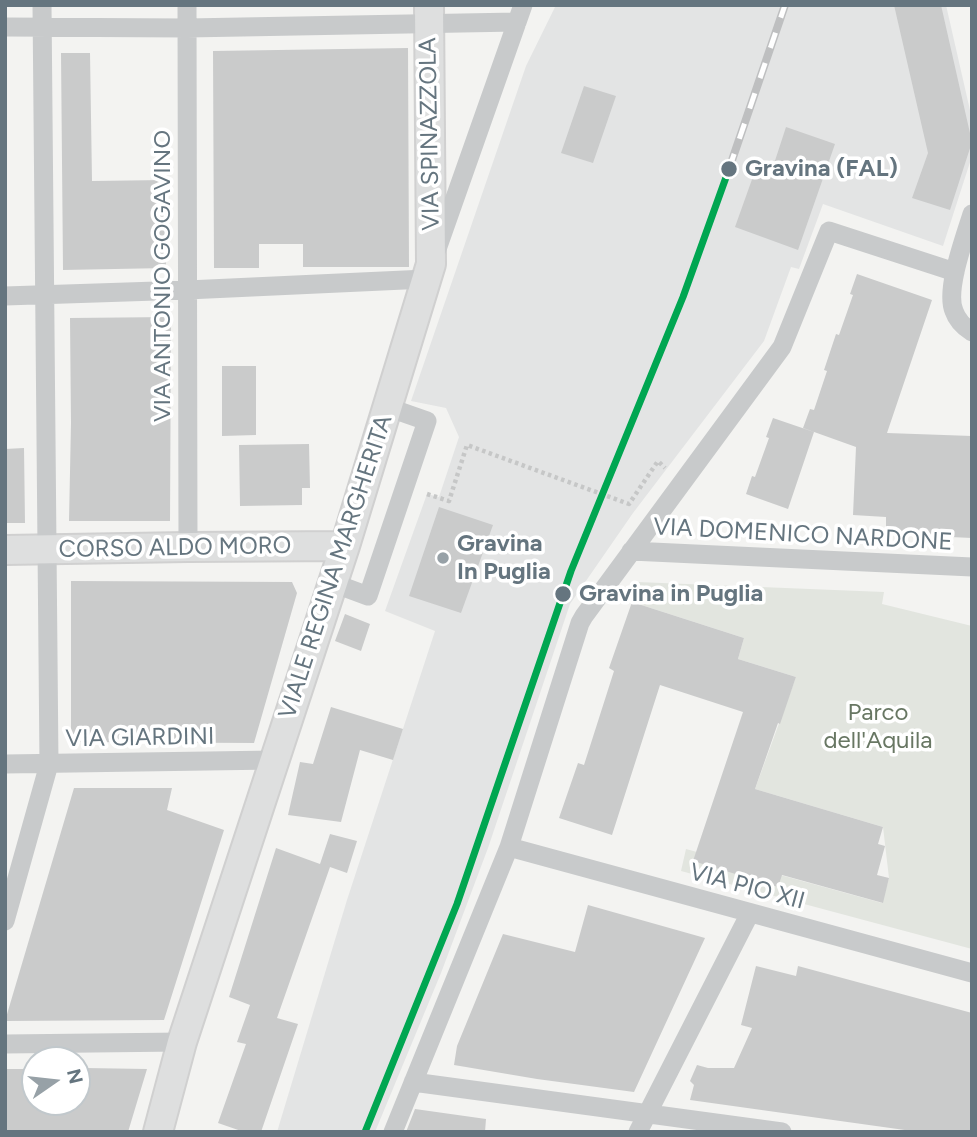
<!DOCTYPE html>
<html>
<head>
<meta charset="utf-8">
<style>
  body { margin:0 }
  #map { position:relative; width:977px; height:1137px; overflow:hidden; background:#f3f3f1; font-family:Figtree,sans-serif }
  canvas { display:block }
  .frame { position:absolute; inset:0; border:7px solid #65757f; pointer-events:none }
  .north { position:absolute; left:21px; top:1046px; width:70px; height:70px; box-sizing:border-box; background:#fff; border:2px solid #c1c8cc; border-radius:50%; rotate:76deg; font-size:19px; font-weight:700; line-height:28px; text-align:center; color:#65757f }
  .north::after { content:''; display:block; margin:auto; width:24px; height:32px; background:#97a1a7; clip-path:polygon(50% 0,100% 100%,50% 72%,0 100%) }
</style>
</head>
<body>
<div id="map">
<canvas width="977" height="1137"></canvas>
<div class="frame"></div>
<div class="north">N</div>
</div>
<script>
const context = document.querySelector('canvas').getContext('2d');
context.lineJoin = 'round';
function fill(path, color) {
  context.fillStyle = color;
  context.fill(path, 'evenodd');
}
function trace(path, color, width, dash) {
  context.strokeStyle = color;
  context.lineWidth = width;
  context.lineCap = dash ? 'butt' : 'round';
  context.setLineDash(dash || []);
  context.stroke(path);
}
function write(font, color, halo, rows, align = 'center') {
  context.font = font + ' Figtree,sans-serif';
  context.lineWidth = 7;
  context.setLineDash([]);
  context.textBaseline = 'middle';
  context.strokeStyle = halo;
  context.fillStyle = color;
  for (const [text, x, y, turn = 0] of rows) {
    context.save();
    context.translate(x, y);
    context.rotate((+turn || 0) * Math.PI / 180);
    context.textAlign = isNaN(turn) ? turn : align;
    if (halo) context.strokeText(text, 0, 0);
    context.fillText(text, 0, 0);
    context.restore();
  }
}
const built = new Path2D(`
  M556,5h390l26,114v37l-29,90 -120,-42 -24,65 -8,-2 -27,74 -131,172 -63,91 -82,244 -47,125 -66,159h-98l70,-232 88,-269 -50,-20 42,-117 12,3 20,-60 -13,-29 -35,-7 115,-335z`);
const green = new Path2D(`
  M637,582l247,10 -2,12 90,22v323l-291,-78 5,-22 196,54 7,-25 -6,-51 -128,-38 41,-112 -58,-18 6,-21 -112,-36z`);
const building = new Path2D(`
  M894,5h47l31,137 -22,68 -38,-12 16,-45z
  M408,48l1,219h-106v-23h-44v24h-45l-1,-217z
  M61,53h29l2,128 73,-1 1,88 -103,2z
  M584,86l32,10 -23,67 -32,-10z
  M786,127l49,17 -37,106 -63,-23 20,-56 15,5z
  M857,274l75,26 -45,133 85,3v102l-86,-4v-17l-33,-2 3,-68 -53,-19 7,-19 4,1 13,-39 -3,-1 12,-36 3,1 14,-40 -3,-1z
  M171,317l-1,204h-101l2,-98 -1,-105z
  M222,366h34v69l-34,1z
  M773,418l41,14 -26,77 -42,-15 6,-18 3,1 14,-39 -3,-1z
  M309,444l1,44h-8v17l-62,1 -1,-61z
  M24,448l1,75h-20v-74z
  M439,507l54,18 -32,88 -52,-17z
  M71,581l221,1 5,11 -43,150 -183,-1z
  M632,602l112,36 -6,21 58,18 -16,47 -2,-1 -23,66 128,38 -5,17 7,2 -8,29 12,3 -6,25 -101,-28 -4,12 -85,-26 50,-149 -83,-27 -48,150 -53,-17 19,-55 6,2 30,-94 -5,-3z
  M345,614l25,10 -9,27 -26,-10z
  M331,707l72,22 -10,31 -33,-10 -19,72 -53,-7 12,-53 13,2z
  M74,788h98l-5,22 57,20 -60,190 -159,1z
  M330,834l27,7 -10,32 -17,-6 -53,151 21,6 -37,108h-17l-26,-9 28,-79 -9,-2 13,-37 -21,-8 47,-149 44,16z
  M588,905l117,33 -71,154 -97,-13 -83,-14 3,-19 46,-112 72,18z
  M756,966l40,10 2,-10 174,47v119h-53l-229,-32 4,-15 -4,-4 7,-16 11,3h26l18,-40 -11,-3z
  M85,1068l62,1 -19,63h-123v-63h30v33h42v-10z
  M415,1109l71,10 -1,13h-79z`);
const path = new Path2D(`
  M427,494l22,7 18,-56 162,59 29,-43 7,7`);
const street = new Path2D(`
  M187,5l1,542
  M5,27l182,1 330,-6
  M972,214c-7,23 -27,76 -18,97 3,9 10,16 18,21
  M437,249l86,-244
  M5,296l182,-6 239,-11
  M631,551l341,16
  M333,583l35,13 59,-175 -40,-14
  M5,764l270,-4
  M509,847l463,126
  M5,921l44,-157 -7,-759
  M5,1044l177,-2
  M413,1082l369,50
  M393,1132l116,-285 71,-224 4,-7 198,-269 47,-116 126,41
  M638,1132l112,-219`);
const secondary = new Path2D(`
  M5,550l183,-3 157,-1
  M158,1132l24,-90 163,-496 86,-282 -2,-259`);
const rail = new Path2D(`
  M729,169l56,-164`);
const rail1 = new Path2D(`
  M365,1132l92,-228 114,-333 112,-274 46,-128`);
const markers = [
  [729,169,9,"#65757f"],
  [443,558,7,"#97a1a7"],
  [563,594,9,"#65757f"]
];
const streetNames = [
  ["VIA SPINAZZOLA",430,134,-91],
  ["VIA ANTONIO GOGAVINO",163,276,-90],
  ["VIA DOMENICO NARDONE",803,535,3],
  ["CORSO ALDO MORO",175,548,-1],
  ["VIALE REGINA MARGHERITA",336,567,-72],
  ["VIA GIARDINI",140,738,-1],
  ["VIA PIO XII",747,887,15]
];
const stopNames = [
  ["Gravina (FAL)",745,169],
  ["Gravina in Puglia",579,594]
];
const poiNames = [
  ["Gravina",457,544],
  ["In Puglia",457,572]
];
const parkNames = [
  ["Parco",878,713],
  ["dell'Aquila",878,741]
];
fill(built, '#e3e4e4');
fill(green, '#e2e5df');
fill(building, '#cacbcb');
trace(secondary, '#d0d0d0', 32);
trace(path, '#c6c7c7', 4.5, [3.5, 3.5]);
trace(street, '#c8cacb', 19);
trace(secondary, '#dedfdf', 28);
trace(rail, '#bebfc0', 8);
trace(rail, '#fff', 5, [16]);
trace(rail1, '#00a651', 7);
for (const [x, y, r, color] of markers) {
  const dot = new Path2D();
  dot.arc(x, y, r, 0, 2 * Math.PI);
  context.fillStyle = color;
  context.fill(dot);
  trace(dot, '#fff', 2.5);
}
write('24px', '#65757f', '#fff', streetNames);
write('bold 24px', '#65757f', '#fff', stopNames, 'left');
write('bold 24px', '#65757f', '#fff', poiNames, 'left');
write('24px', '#687763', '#fff', parkNames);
</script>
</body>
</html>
